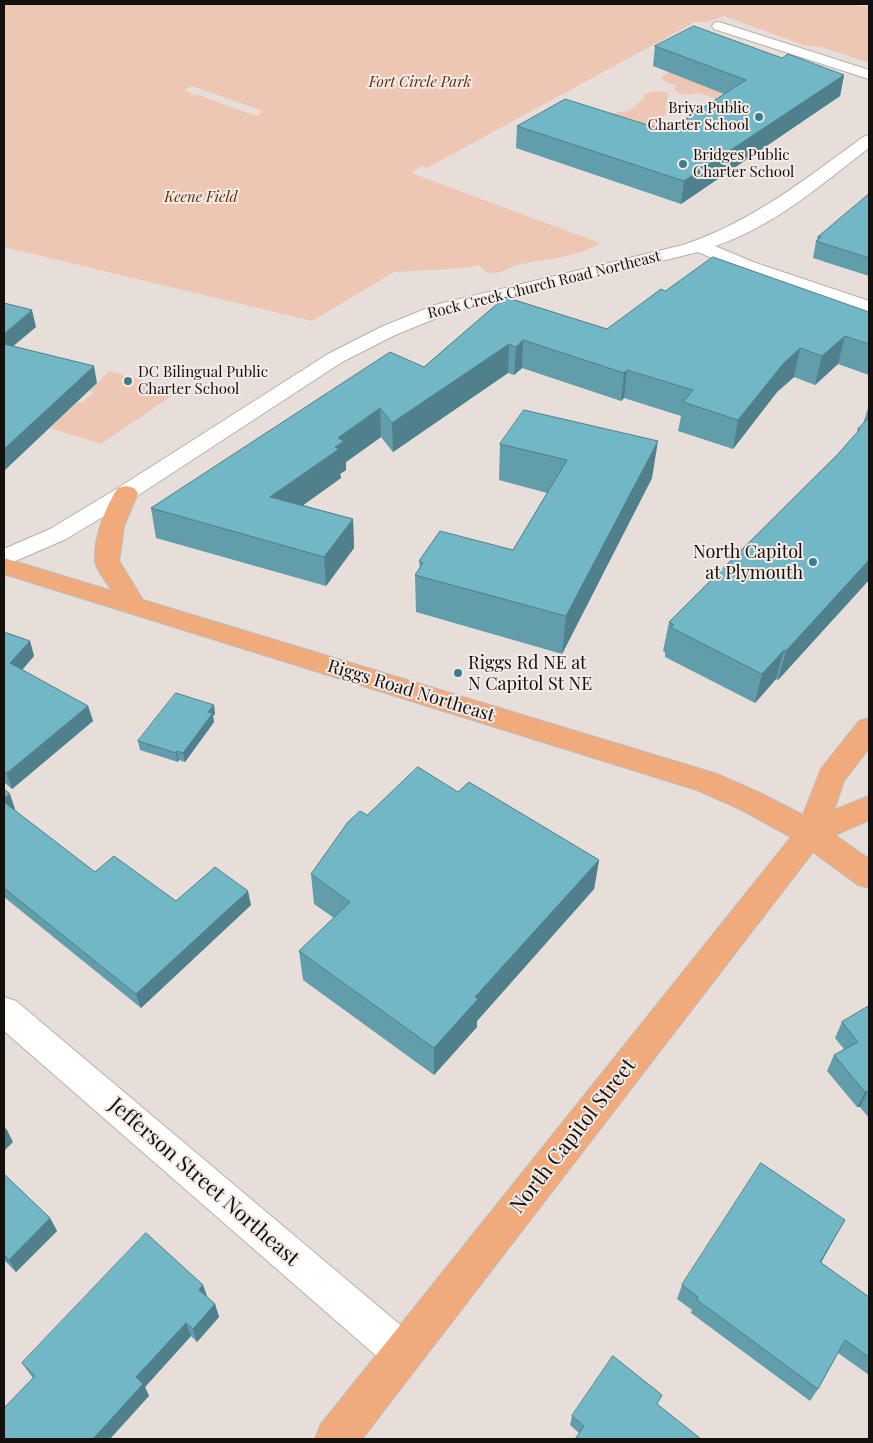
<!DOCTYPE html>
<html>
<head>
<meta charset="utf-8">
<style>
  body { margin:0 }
  #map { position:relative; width:873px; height:1443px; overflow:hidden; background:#e7ded9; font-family:"Playfair Display",serif }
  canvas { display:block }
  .frame { position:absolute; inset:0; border:5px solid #13100e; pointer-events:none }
</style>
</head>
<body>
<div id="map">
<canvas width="873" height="1443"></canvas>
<div class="frame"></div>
</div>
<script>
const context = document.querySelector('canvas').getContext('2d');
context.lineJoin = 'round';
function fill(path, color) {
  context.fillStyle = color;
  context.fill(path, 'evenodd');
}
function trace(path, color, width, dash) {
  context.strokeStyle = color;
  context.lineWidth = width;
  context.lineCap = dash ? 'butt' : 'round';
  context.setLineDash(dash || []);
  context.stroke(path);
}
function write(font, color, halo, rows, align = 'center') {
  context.font = font + ' "Playfair Display",serif';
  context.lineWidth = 4;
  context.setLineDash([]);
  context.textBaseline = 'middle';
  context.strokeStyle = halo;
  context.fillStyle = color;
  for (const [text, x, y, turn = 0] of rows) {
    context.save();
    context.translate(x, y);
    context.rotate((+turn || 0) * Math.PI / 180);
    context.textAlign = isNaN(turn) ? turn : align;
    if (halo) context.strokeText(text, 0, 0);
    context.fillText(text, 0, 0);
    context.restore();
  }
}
const green = new Path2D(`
  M4,4h844l21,3v56l-48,-16 -15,-1 -82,-30 -17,6h-12l-268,146 -5,-2 -11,7 189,70c-25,16 -55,15 -82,22 -8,2 -18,9 -26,8 -6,0 -9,-4 -13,-8l-14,3 -71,4 -82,49 -308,-74zM192,86l71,25v1l-7,4 -60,-22 -7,3 4,-3 -9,-4z
  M669,72l67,27h-20l-16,-6 -18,2 -9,-7 4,-2 -10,-3 -6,-6z
  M664,91l6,5h-2l-3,12 3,3 -14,18 -45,-12 5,-4 15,-2 16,-14 -2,-1 7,-4z
  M109,371l70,20 -78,53 -51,-16 28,-26 4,1 12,-11 -4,-1z`);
const minor = new Path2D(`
  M719,22l150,48v9l-155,-50 -2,-3 2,-3z
  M869,135v13c-47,36 -96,79 -154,98l38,16 116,39v12l-130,-43 -41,-18 -249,61 -54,22 -53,27 -208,136 -68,41 -62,27v-17l46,-20 68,-41 210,-134 53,-27 54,-22 248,-60c69,-23 123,-66 180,-108z
  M4,997l12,4 401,338 6,14 -6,14 -14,6 -14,-6 -385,-336z`);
const major = new Path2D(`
  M126,486l8,2 4,5 -14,33 -5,35 24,39 574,174 43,19 43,22 18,-46 38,-48 10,-3v30l-25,33 -10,29 35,-14v24l-34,15 34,24v29l-11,-3 -45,-33 -451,587h-47l6,-15 470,-587 -51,-28 -43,-19 -693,-216v-16l108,33c-5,-9 -17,-22 -17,-32 -1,-21 11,-54 23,-71z`);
const wall = new Path2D(`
  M655,46l127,12 62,17 -4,21 -159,108 -165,-56 1,-22 150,5 57,-37 -71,-28z
  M869,194v82l-56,-18 3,-17 1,-1 1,-3z
  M665,291l204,21v63l-31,-11 -23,21 -21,-8 -17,15 -44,57 -55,-18 3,-15 -57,-18 -3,3 -99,-33 -8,7 -6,-2 -115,79 -12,-15 -35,25v8l-6,4 1,4 -38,27 50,14 1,29 -28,38 -170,-48 -5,-30 273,-141 81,-70 102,32z
  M869,406v174l-91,100 -2,-1 -21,24 -90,-46v-5l-2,-1 6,-29 169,-168 19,-21 1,-4 5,-5 5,-16z
  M500,444l152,34 -90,176 -146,-42 -1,-37 5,-7 -1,-7 94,-11 34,-57 -48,-13z
  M4,632l26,9 4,15 -12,14 66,36 5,15 -81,68 -8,-7z
  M215,714l-2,2 1,6 -29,40 -6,-2 -1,2 -38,-12 -2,-9z
  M4,789l11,20 -1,1 81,62 81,29 75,4 -110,103 -137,-111z
  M458,792l141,68 -5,29 -117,132v6l-43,48 -131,-95 -4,-29 35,-33 -20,-14 -3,-30 56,-59z
  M869,1006v112l-9,-11h-3l-30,-36 7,-16 10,-6 -9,-11 7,-16z
  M4,1174l46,44 7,13 -41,41 -12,-12z
  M845,1220l-24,43 48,34v78l-31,-22 -20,36 -8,12 -119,-88 1,-3 -15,-11 5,-14z
  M203,1285l4,12 8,7 4,13 -22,25 -6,-6 -46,51 4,9 -116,-18 -11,-15z
  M658,1405l-79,28 -9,-8 2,-9z`);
const shadedWall = new Path2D(`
  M844,75l-4,21 -159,108 3,-23z
  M32,310l4,17 -32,27v-20z
  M845,336l-7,28 -23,21 7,-29z
  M523,340l-1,28 -8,7 2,-28z
  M509,344l-1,29 -115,79 -1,-29z
  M800,348l-6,29 -17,15 -44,57 5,-29 45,-56z
  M94,366l3,17 -93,88v-22z
  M627,370l-3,28 -3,3 3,-28z
  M380,408l1,29 -35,25v8l-6,4 1,4 -67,48 -4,-29 65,-50 3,-9z
  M658,441l-6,37 -90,176 4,-38z
  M353,519l1,29 -28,38 -2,-29z
  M869,560v20l-91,100 8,-29z
  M30,641l4,15 -19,22 -5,-15z
  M784,650l-8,29 -21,24 7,-29z
  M214,705l1,9 -2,2 1,6 -29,40 -2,-9 25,-41z
  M88,706l5,15 -81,68 -5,-16z
  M177,751l2,9 -1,2 -2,-9z
  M10,794l5,15 -8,6 -3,-8v-9z
  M599,860l-5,29 -117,132v6l-43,48v-27l41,-51z
  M248,891l3,14 -110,103 -5,-14z
  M868,1091l-8,16h-3l8,-15z
  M6,1128l7,14 -9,9v-21z
  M50,1218l7,13 -41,41 -7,-12z
  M203,1285l5,14 -9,-9z
  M215,1304l4,13 -22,25 -4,-13z
  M186,1323l5,13 -46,51 4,9 -39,43h-17l43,-62z`);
const building = new Path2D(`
  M694,26l88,32 6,-4 56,21 -160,106 -167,-55 48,-27 102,32 79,-51 -91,-34z
  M869,194v64l-53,-17 5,-4h-3z
  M713,257l156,55v32l-24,-8 -23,20 -22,-8 -17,16 -45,56 -55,-18 10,-12 -66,-20 -3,3 -101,-33 -7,7 -7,-3 -117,79 -12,-15 -42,30 6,3 -9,6 4,2 -69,48 83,22 -29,38 -173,-49 239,-156 34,15 81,-70 102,32 54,-40 4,2z
  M4,303l28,7 -28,24z
  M4,344l90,22 -90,83z
  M524,410l134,31 -92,175 -151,-41 8,-12 -4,-2 21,-30 73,19 54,-90 -67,-16z
  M869,418v142l-83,91 -2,-1 -22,24 -92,-47 4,-2 -5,-3 169,-168 22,-25h-2z
  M4,632l26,9 -20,22 78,43 -81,67 -3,-2z
  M176,693l38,12 -6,7 5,1 -30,40 -6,-2 -1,2 -38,-12z
  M418,767l40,25 11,-10 130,78 -124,137 3,2 -44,49 -135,-97 51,-49 -39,-28 37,-52 12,-11 7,4z
  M4,789l6,5 -6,4z
  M4,802l91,70 19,-16 62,45 39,-34 33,24 -112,103 -132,-106z
  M869,1006v87l-1,-2 -3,1 -31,-37 24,-13 -16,-20z
  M761,1163l84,57 -25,42 49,35v60l-24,-17 -27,49 -121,-89 1,-3 -16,-12z
  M4,1174l46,44 -41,42 -5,-5z
  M146,1233l57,52 -4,5 16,14 -22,25 -7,-6 -50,54 7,7 -50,55h-89v-31l31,-32 -13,-13z
  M613,1356l49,39 -5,9 44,35h-126l9,-13 -12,-10z`);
const markers = [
  [759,117,5,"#387e8b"],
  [683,164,5,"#387e8b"],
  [128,381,5,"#387e8b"],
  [813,562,5,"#387e8b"],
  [458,673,5,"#387e8b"]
];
const farParknames = [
  ["Fort Circle Park",420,82],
  ["Keene Field",201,197]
];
const farPoinames = [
  ["Briya Public",749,108,"right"],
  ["Charter School",749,125,"right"],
  ["Bridges Public",693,155],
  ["Charter School",693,172],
  ["DC Bilingual Public",138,372],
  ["Charter School",138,389]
];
const farStreetnames = [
  ["Rock Creek Church Road Northeast",544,285,-14]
];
const poiNames = [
  ["North Capitol",803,552],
  ["at Plymouth",803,573],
  ["Riggs Rd NE at",468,663,"left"],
  ["N Capitol St NE",468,684,"left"]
];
const streetNames = [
  ["Riggs Road Northeast",411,691,17]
];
const nearStreetnames = [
  ["North Capitol Street",573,1136,-52],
  ["Jefferson Street Northeast",204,1182,41]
];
fill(green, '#edc7b4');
trace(minor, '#b8b0ab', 2);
trace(major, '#bdbcbc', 2);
fill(minor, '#fff');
fill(major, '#f1aa7c');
fill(wall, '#619daa');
fill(shadedWall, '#4f808b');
fill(building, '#71b7c6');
trace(building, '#4f808b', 1);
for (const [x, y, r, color] of markers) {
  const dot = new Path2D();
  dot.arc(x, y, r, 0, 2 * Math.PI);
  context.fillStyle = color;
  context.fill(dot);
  trace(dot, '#f4ebe7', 2);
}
write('italic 15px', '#5e2d0e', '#f4ebe7', farParknames);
write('15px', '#13100e', '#f4ebe7', farPoinames, 'left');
write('15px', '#13100e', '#f4ebe7', farStreetnames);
write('18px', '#13100e', '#f4ebe7', poiNames, 'right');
write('18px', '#13100e', '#f4ebe7', streetNames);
write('21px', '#13100e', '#f4ebe7', nearStreetnames);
</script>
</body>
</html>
